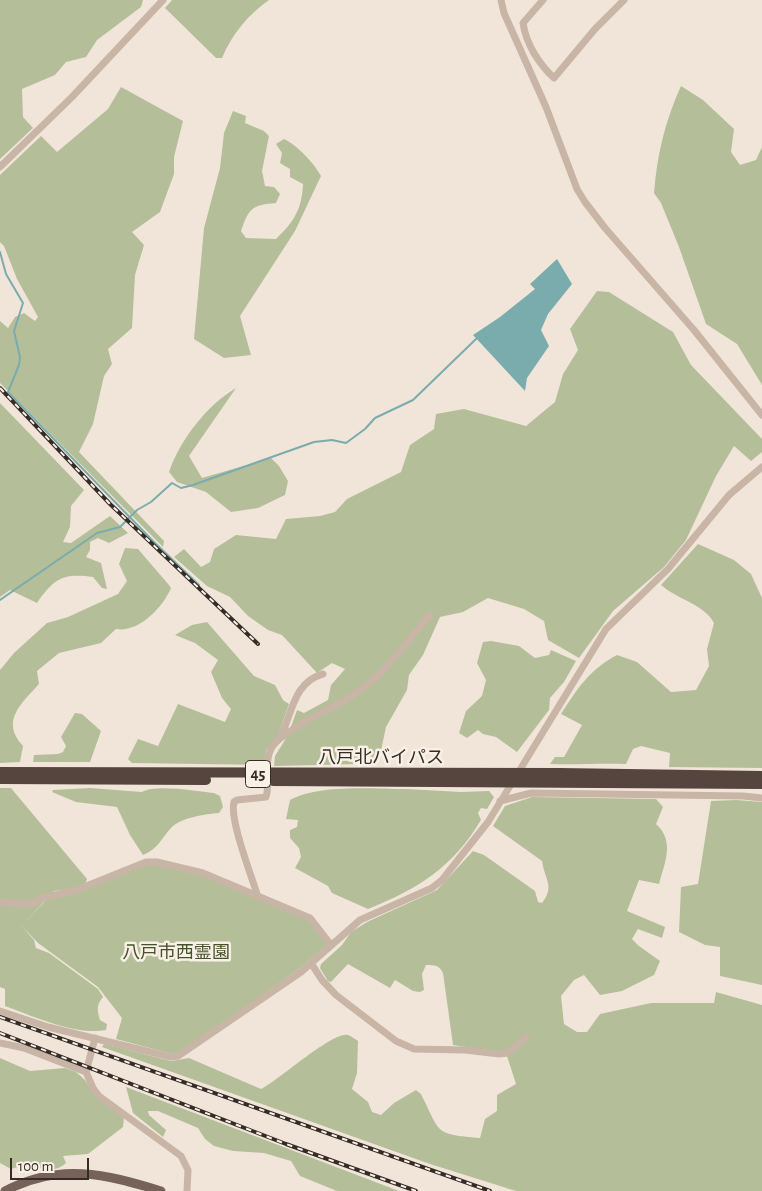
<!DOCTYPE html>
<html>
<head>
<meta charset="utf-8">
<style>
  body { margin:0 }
  #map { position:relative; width:762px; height:1191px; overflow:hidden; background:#f1e5da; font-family:"Alegreya Sans",sans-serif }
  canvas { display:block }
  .scale { position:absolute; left:10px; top:1158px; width:79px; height:22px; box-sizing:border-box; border:2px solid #352b27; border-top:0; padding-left:6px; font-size:15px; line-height:18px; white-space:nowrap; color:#352b27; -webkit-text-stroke:4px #f9f0e6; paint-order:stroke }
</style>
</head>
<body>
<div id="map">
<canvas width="762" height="1191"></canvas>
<div class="scale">100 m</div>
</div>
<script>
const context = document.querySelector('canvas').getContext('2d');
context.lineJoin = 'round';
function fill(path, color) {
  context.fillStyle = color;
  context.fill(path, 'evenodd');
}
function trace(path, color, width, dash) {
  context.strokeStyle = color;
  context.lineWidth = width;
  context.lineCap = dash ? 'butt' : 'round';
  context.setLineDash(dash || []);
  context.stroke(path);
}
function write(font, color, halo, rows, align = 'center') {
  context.font = font + ' "Alegreya Sans","Noto Sans JP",sans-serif';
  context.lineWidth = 5;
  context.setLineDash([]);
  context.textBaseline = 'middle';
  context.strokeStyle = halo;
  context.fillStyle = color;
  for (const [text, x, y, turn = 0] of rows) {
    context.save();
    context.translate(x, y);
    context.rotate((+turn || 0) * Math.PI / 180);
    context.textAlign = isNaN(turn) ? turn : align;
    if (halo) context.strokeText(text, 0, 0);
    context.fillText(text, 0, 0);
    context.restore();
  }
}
const green = new Path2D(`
  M0,0h143l-2,7 -44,33 -11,17 -20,5 -11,13 -33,14 1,28 10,11 -33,31z
  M172,0h97c-21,15 -37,34 -47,58h-6l-51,-50z
  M681,86l22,14 31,29 -3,23 9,13 16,-5 6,-13v238l-25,-41 -31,-20 -27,-77 -18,-44 -7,-10c3,-38 11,-72 27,-107z
  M121,87l62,34 -9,36v17l-14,38 -28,20 12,13 -9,30 -3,53 -24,21 4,15 -8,12 -11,48 -14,28 85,89 -1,6 -163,-164v-62l8,7 7,-11 9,-4 11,8 3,-4 -21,-38 -13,-33 -4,-4v-67l41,-39 16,16 51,-43z
  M233,111l13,5 -1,7 19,8 5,5 -7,35 3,15 9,1 6,7 -4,9c-24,2 -27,5 -35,28l5,7 30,1c18,-17 26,-30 27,-55l-13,-7v-8l-10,-6 2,-10 -6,-9 8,-5c13,6 30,24 37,37l-26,55 -55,85 11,39 -27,3 -30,-19 10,-111 16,-60 4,-35z
  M597,291l12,1 64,40 18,33 71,74v13l-11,9 -17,-15 -18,30 -30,64 -22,27 -51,44 -34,47 -31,-18 -4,-19 -20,-12 -36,-11 -25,14 -23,5 -17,38 -14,20 -2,15 -21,37 -7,33 -20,4 -85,2 1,-10 13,-21 9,-25 7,3 24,-13 3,-15 14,-16 -13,-6 -15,10 -35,-38 -14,-5 -20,-14 -18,-19 -23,-11 -33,-29 10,-8 17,18 9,-5 4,-13 22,-14 40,4 10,-20 34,-3 15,-4 12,-13 54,-27 9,-27 24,-16 2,-15 28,-5 62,17 29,-24 8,-28 15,-24 -8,-21z
  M236,388l-47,68 13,22 69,-20 8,8 9,15 -3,14 -27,13 -27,4 -25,-20 -29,-10 -8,-10c11,-32 38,-67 67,-84z
  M0,403l84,87 -13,16 -1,21 -7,15 8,1 39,-27 18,17 -19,10 -11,-5 -8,4v8l-4,7 15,6 6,26 -5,-1 -9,-11c-31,-4 -39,2 -56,26l-27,-13 -10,7z
  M698,544l36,16 17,14 11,24v170l-93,-1 1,-14 -29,-7 -8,3 -7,15c-26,-1 -50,1 -76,0l5,-7h9l18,-32 -21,-11c17,-26 28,-44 56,-59l20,7 34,30 25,-2 13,-24 -2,-17 7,-26c-9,-18 -37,-24 -53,-38z
  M125,548l13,1 31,36 2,3c-8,19 -32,45 -55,41l-15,14 -42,10 -22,18 2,13c-18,20 -39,37 -16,62l-3,16 -20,1v-93l14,-17 33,-30 21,-6 50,-23 9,-13 -8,-17z
  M207,622l47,54 21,9 8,15 6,4 -12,35 -11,11 -1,15 -133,-2 -4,-4 10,-20 20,7 20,-42 47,18 6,-13 -9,-11 -11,-26 7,-12 -23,-17 -20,-8 17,-10z
  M491,641l28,5 16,12 14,-3 2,-5 25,11 -12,21 -14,16 -1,12 -32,42 -21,-15 -13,-3 -5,-4 -11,8 -8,-5 7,-22 16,-15 4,-16 -9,-17 6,-21z
  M75,713l7,1 19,17 -11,31h-57l1,-7 24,-1 5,-2 3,-6 -5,-9z
  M0,788h11l76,91 -2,6 -13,4 -18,2 -32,34 27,-28 29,-5 71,-29 26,4 46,15 89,39 18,23 -29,25 -115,81 -10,4 -5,-1 -53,-14 6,-21 -24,-31 -60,-44 -17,-18 13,15 2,8 13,5 49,36 5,8c-7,9 -6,12 -3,23l7,4 -1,6c-29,6 -74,-14 -101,-24v-17l-5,-2z
  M90,788l52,4c14,-8 55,-1 72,1l6,3 3,11 -4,6c-14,1 -39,5 -48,15 -10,11 -13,21 -28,27l-13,-20 -13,-28 -41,-5 -24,-10 1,-2z
  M406,789l55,3 28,-1 5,6 -7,12 -6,-1 -3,5 3,7c-28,47 -63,69 -113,89l-36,-16 -4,-7 -33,-18 6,-11 -2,-9 -9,-10v-8l7,-3 1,-7 -12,-1 4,-19c29,-16 83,-11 116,-11z
  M532,797l124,2 7,8 -7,17c19,17 9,38 3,60l-20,-4 -12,31 38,16 -3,11 -24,-9 -6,10 7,7 21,15 -6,14 -32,16 -22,4 -16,-20 -10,5 -13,16 3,28 13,8h10l13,-18 51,-11h63l2,-11 46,13v186h-246l-86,-27 -328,-117 2,-3 67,17 18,-3 72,31c18,-9 73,-59 87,-54 3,1 7,4 10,6l-1,32 -5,16 16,13 4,10 9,3 13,-12 22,-13 5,4c20,40 13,40 59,44l5,-19 12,-8v-16l19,-11 -10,-31 -53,-8 -10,-72c-4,-8 -8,-8 -17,-8l-4,9 2,16 -4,2 -7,-1 -18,-11 -5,8 -42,-24 -17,18 -3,-1 -8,-13 1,-4 21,-19 9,-13 16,-10 70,-32 36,-39 11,4 51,36 3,11 4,1c13,-17 3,-22 0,-42l-49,-35 12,-20z
  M736,800l26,2v183l-42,-9v-29l-15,-2 -26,-13 2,-45 17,-3 13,-83z
  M0,1058l30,13 35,-3 11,4 9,8 10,16 29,21 -1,10 -35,27 -25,2 3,7c-14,12 -24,4 -39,3 -5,-1 -11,2 -16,3l-11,-6z
  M126,1087l273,104h-62l-37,-15 -9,-15 -27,-8 -31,-2 -19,-5 -9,-7 -7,-11 -40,-17h-10l1,4 17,15 -3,7 -30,-24z`);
const water = new Path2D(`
  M557,259l15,25 -24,30 -7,16 8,16 -22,32 -2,13 -52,-56 27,-18 35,-28 -5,-5z`);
const stream = new Path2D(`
  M0,252l6,22 17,29 -9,28 6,26 -1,8 -11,27 145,149 46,44
  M0,600l97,-67 23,-6 17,-17 14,-8 21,-19 9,5 12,-3 121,-43 18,-2 14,3 19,-14 10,-11 38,-18 63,-61`);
const minor = new Path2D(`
  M501,0l3,13 42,94 31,82 8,13 20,26 89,102 68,85
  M543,0l-20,23c3,21 16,41 31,55l41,-49 29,-29
  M0,167l72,-70 91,-97
  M280,738c12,-23 13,-56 43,-64
  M500,801l31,-8 212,3 19,2
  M258,897c-6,-20 -29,-78 -24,-95l3,-2 29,-3c5,-16 -3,-36 6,-50 14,-20 68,-41 90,-58 27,-20 46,-50 68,-74
  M0,902l31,2 14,-7 29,-6 72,-29h11l46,11 107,45 21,27
  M311,963l11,17 14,15 60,46 18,8 51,1 34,4 9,-1 18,-16
  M0,1011l48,16 123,30 7,-1 123,-84 59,-52 72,-32 10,-8 46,-58 118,-193 62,-60 61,-74 33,-28
  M0,1043l24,5 62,24 7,16 6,8 82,60 7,14 -1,21
  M86,1072l9,-34`);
const major = new Path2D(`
  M5,1191c55,-29 100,-17 156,0`);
const highway = new Path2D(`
  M0,772l560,1 202,3
  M0,779l206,1
  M273,781l489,3`);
const rail = new Path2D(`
  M0,388l110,116 148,140
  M0,1017l490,174
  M0,1033l286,111 130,47`);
const shields = [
  [258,774,25]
];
const shieldNames = [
  ["45",258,774]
];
const streetNames = [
  ["八戸北バイパス",381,758]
];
const parkNames = [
  ["八戸市西霊園",176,953]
];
fill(green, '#b4bf9a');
fill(water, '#7aacad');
trace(stream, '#7aacad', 2);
trace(minor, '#c8b5a6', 7);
trace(major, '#766258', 9);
trace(highway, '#55453e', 10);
trace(rail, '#352b27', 4);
trace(rail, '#f9f0e6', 2, [5.5]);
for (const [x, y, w] of shields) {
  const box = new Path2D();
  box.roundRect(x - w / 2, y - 13.5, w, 27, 4);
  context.fillStyle = '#f9f0e6';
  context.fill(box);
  trace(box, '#352b27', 1);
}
write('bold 16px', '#352b27', null, shieldNames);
write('18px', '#352b27', '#f9f0e6', streetNames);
write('18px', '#45522b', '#f9f0e6', parkNames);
</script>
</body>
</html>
